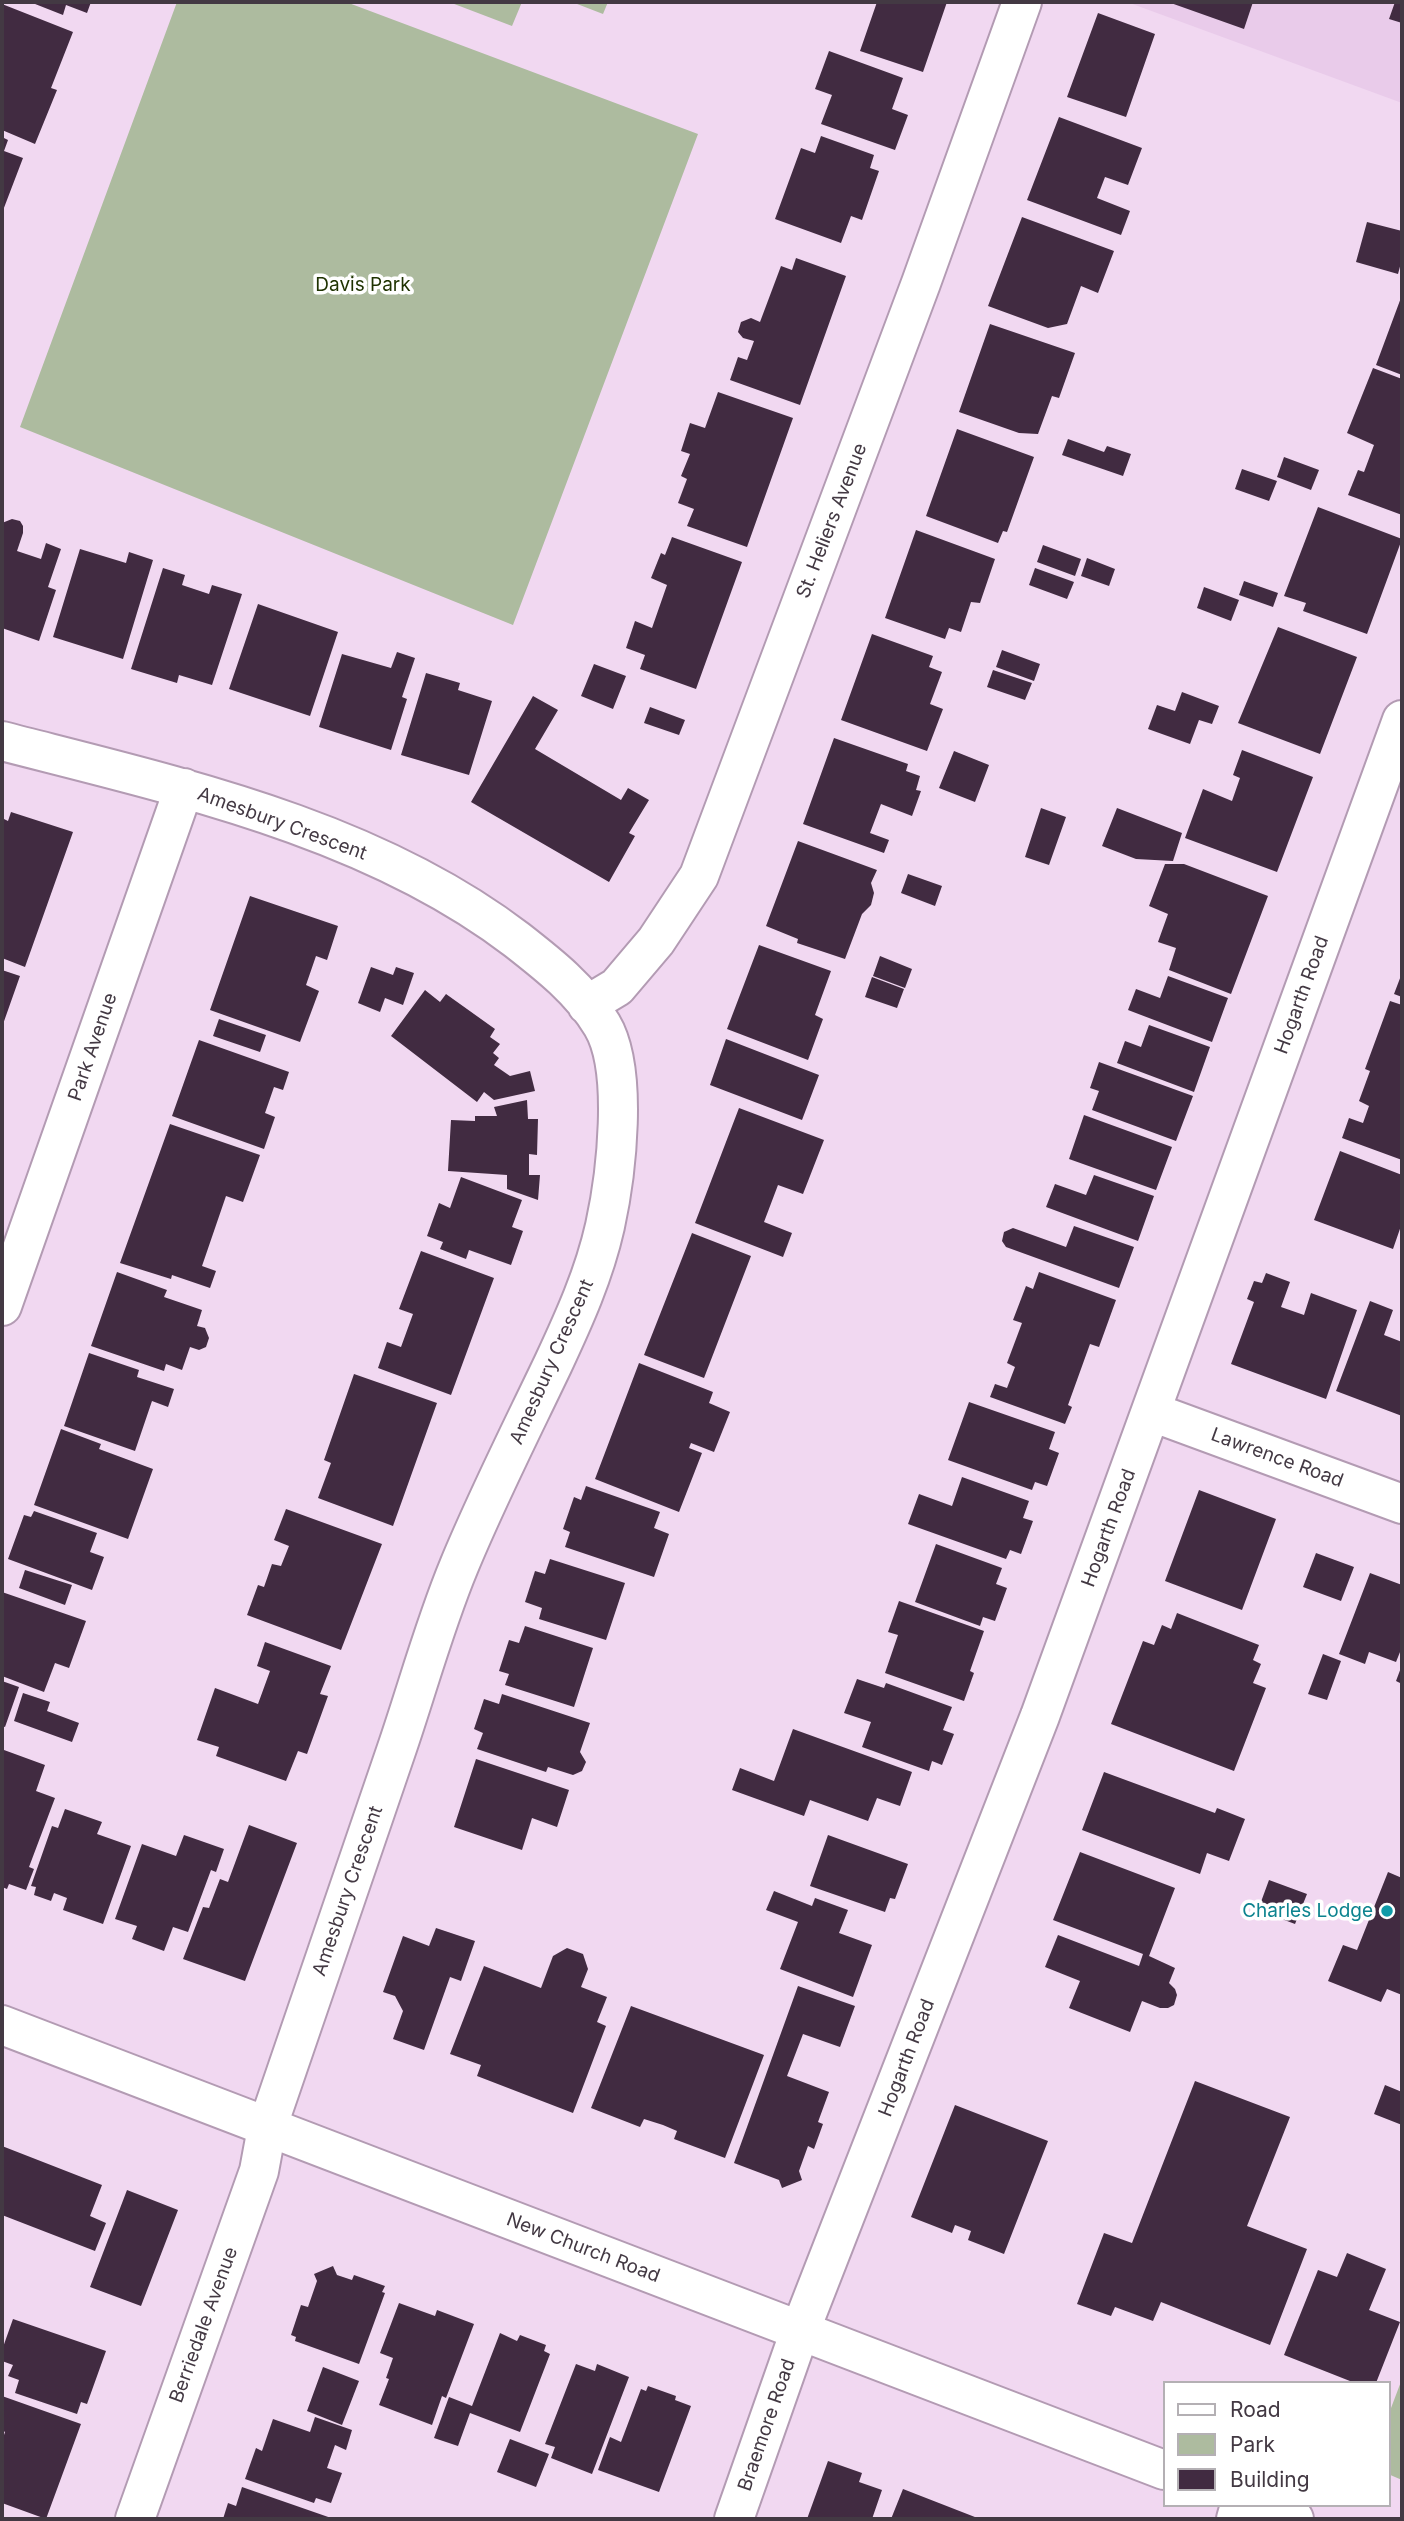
<!DOCTYPE html>
<html>
<head>
<meta charset="utf-8">
<style>
  body { margin:0 }
  #map { position:relative; width:1404px; height:2521px; overflow:hidden; background:#f1d8f1; font-family:Inter,sans-serif }
  canvas { display:block }
  .frame { position:absolute; inset:0; border:4px solid #433943; pointer-events:none }
  .legend { position:absolute; left:1163px; top:2381px; width:228px; height:126px; box-sizing:border-box; background:#fff; border:2px solid #b4b0b4; margin:0; padding:9px 12px; list-style:none; font-size:21px; color:#433943 }
  .legend li { display:flex; align-items:center; gap:14px; height:35px }
  .legend b { width:35px; border:2px solid #b4b0b4 }
</style>
</head>
<body>
<div id="map">
<canvas width="1404" height="2521"></canvas>
<div class="frame"></div>
<ul class="legend">
<li><b style="height:9px;background:#fff"></b>Road</li>
<li><b style="height:19px;background:#adbb9f"></b>Park</li>
<li><b style="height:19px;background:#412b41"></b>Building</li>
</ul>
</div>
<script>
const context = document.querySelector('canvas').getContext('2d');
context.lineJoin = 'round';
function fill(path, color) {
  context.fillStyle = color;
  context.fill(path, 'evenodd');
}
function trace(path, color, width, dash) {
  context.strokeStyle = color;
  context.lineWidth = width;
  context.lineCap = dash ? 'butt' : 'round';
  context.setLineDash(dash || []);
  context.stroke(path);
}
function write(font, color, halo, rows, align = 'center') {
  context.font = font + ' Inter,sans-serif';
  context.lineWidth = 7;
  context.setLineDash([]);
  context.textBaseline = 'middle';
  context.strokeStyle = halo;
  context.fillStyle = color;
  for (const [text, x, y, turn = 0] of rows) {
    context.save();
    context.translate(x, y);
    context.rotate((+turn || 0) * Math.PI / 180);
    context.textAlign = isNaN(turn) ? turn : align;
    if (halo) context.strokeText(text, 0, 0);
    context.fillText(text, 0, 0);
    context.restore();
  }
}
const built = new Path2D(`
  M1127,2h275v101z`);
const green = new Path2D(`
  M177,2h169l352,132 -185,491 -493,-198z
  M449,2h73l-10,24z
  M572,2h36l-5,12z
  M1402,2379v101l-14,-6v-58z`);
const building = new Path2D(`
  M30,2h61l-4,11 -21,-8 -3,10z
  M877,2h70l-24,70 -63,-21z
  M1168,2h85l-9,27z
  M1395,2h7v21l-13,-4z
  M2,4l71,28 -22,56 6,2 -22,54 -33,-14z
  M1098,13l57,21 -29,83 -59,-20z
  M829,51l74,27 -11,31 16,6 -13,35 -74,-26 11,-29 -17,-6z
  M1059,117l83,31 -14,37 -23,-8 -8,21 33,13 -9,24 -94,-35z
  M821,136l53,19 -4,13 9,3 -17,49 -11,-4 -10,27 -66,-24 26,-71 14,5z
  M2,137l6,3 -4,11 19,7 -21,55z
  M1022,217l92,34 -16,42 -17,-7 -14,38 -19,4 -60,-22z
  M1367,222l35,9v28l-4,15 -42,-12z
  M796,258l50,18 -46,129 -70,-25 8,-23 9,3 7,-19 -11,-3 -5,-6 3,-10 10,-4 9,4 21,-56 11,4z
  M1402,295v80l-26,-10z
  M990,324l85,29 -16,45 -7,-2 -14,38 -19,-1 -60,-21z
  M1373,368l29,11v136l-54,-20 10,-25 6,2 10,-27 -27,-12z
  M718,392l75,26 -46,129 -60,-21 7,-17 -16,-6 9,-24 -6,-3 9,-22 -9,-3 9,-28 15,5z
  M957,429l77,28 -27,75 -4,-1 -5,12 -72,-27z
  M1068,439l36,13 3,-6 24,8 -8,22 -61,-21z
  M1284,457l35,13 -8,20 -34,-13z
  M1242,469l35,12 -8,20 -34,-12z
  M1318,507l84,32 -35,95 -64,-23 3,-8 -22,-7z
  M12,519l8,2 3,5v7l-6,18 24,8 5,-16 15,6 -13,38 8,3 -17,51 -37,-13v-105z
  M916,530l79,29 -15,44 -9,-1 -10,30 -12,-4 -4,11 -60,-21z
  M672,537l70,25 -46,127 -56,-20 5,-14 -19,-7 9,-27 17,7 15,-43 -16,-7 10,-25 4,2z
  M1043,545l38,14 -6,17 -38,-14z
  M80,549l46,14 3,-11 24,8 -30,99 -70,-22z
  M1087,558l28,11 -6,17 -28,-10z
  M163,568l22,7 -3,10 27,9 3,-9 30,9 -30,91 -33,-10 -2,8 -46,-14z
  M1035,568l39,14 -7,17 -38,-14z
  M1244,581l34,12 -5,14 -34,-12z
  M1204,587l35,13 -8,21 -34,-13z
  M258,604l80,28 -28,84 -81,-27z
  M1278,627l79,30 -37,97 -82,-31z
  M872,634l61,22 -4,11 13,5 -12,32 13,5 -16,42 -86,-31z
  M1002,650l38,14 -6,17 -38,-14z
  M397,652l18,6 -13,39 5,2 -16,51 -72,-23 23,-73 49,14z
  M594,664l32,12 -13,33 -32,-13z
  M993,670l39,13 -7,17 -38,-13z
  M426,673l34,10 -2,7 34,11 -23,74 -68,-20z
  M1182,692l37,14 -7,18 -13,-4 -9,24 -42,-15 9,-24 18,6z
  M533,696l25,14 -23,39 86,51 7,-12 21,12 -20,33 6,3 -26,46 -138,-80z
  M650,707l35,13 -6,15 -35,-12z
  M834,738l74,26 -2,7 14,5 -4,14 5,1 -9,25 -31,-12 -11,29 19,7 -5,13 -81,-29z
  M1242,750l71,27 -36,95 -92,-34 18,-49 29,12 8,-23 -7,-3z
  M954,751l35,14 -14,37 -36,-14z
  M1041,808l25,9 -17,48 -24,-8z
  M1117,808l65,25 -9,28 -37,-2 -34,-13z
  M11,812l62,20 -48,135 -23,-9v-140l6,3z
  M798,841l79,29 -6,13 3,10 -3,12 -9,9 -17,45 -48,-16 1,-4 -32,-13z
  M1165,864h19l84,32 -37,98 -62,-24 7,-22 -18,-6 10,-28 -19,-8z
  M908,874l34,12 -7,20 -34,-13z
  M250,896l88,30 -11,34 -11,-4 -10,29 13,6 -19,51 -90,-32z
  M759,945l72,26 -16,44 8,4 -15,41 -81,-31z
  M880,956l32,13 -7,19 -32,-12z
  M371,967l22,8 3,-8 18,6 -11,32 -18,-7 -5,14 -22,-9z
  M2,970l18,6 -18,51z
  M1402,973v24l-8,-3z
  M1168,976l60,22 -16,44 -84,-32 8,-21 24,9z
  M872,977l32,12 -7,19 -32,-11z
  M425,990l15,12 6,-8 49,35 -5,8 10,7 -7,9 6,5 -5,7 16,11 20,-5 5,20 -41,9 -10,-8 -7,10 -86,-66z
  M1390,1001l12,4v155l-60,-22 7,-20 14,5 6,-17 -10,-5 11,-30 -5,-2z
  M219,1019l47,16 -6,17 -47,-16z
  M1149,1025l61,22 -16,45 -77,-29 8,-22 16,6z
  M726,1039l93,36 -17,45 -92,-35z
  M199,1040l90,32 -6,18 -9,-3 -9,26 10,4 -11,32 -92,-33z
  M1099,1062l94,34 -17,45 -84,-31 7,-19 -9,-3z
  M527,1100l1,19h10l-1,36 -8,-1v21h11l-2,25 -31,-11v-14l-59,-4 3,-51 24,1v-5h22l-3,-9z
  M739,1108l85,32 -21,54 -25,-9 -14,37 28,11 -9,24 -88,-34z
  M1084,1115l88,32 -16,43 -87,-31z
  M170,1124l90,31 -17,47 -17,-6 -24,70 14,5 -6,17 -38,-13 -1,4 -51,-16z
  M1340,1151l62,24v48l-9,26 -79,-29z
  M1094,1175l60,21 -16,45 -92,-34 9,-23 31,11z
  M461,1177l61,23 -10,27 11,4 -12,34 -42,-15 -3,9 -26,-10 3,-7 -16,-6 12,-33 11,5z
  M1074,1226l60,21 -15,41 -113,-41 -4,-6 2,-9 9,-4 53,19z
  M692,1233l59,23 -47,122 -60,-23z
  M421,1251l73,27 -43,117 -73,-27 9,-26 14,5 12,-33 -14,-5z
  M117,1272l50,18 -3,7 38,13 -5,16 8,2 4,10 -3,9 -7,3 -9,-3 -8,23 -16,-6 -2,7 -73,-25z
  M1039,1272l77,28 -17,47 -9,-3 -22,61 4,2 -7,17 -75,-27 5,-13 12,4 8,-21 -8,-4 15,-40 -9,-3 13,-34 7,3z
  M1266,1273l24,9 -9,25 23,8 7,-22 46,17 -31,89 -95,-35 23,-62 -7,-3 7,-18 8,2z
  M1370,1301l23,9 -9,25 18,7v74l-66,-25z
  M89,1353l50,17 -2,7 37,12 -6,18 -16,-6 -17,50 -71,-25z
  M639,1363l74,29 -4,11 21,9 -16,40 -23,-9 -2,5 13,5 -23,59 -84,-33z
  M354,1374l83,29 -44,123 -75,-28 13,-35 -7,-3z
  M969,1402l86,30 -6,17 10,4 -12,33 -12,-4 -3,8 -84,-30z
  M61,1429l40,15 -2,5 54,20 -25,70 -94,-34z
  M962,1477l67,24 -6,17 10,3 -12,33 -11,-4 -4,9 -98,-35 11,-30 33,12z
  M586,1486l74,26 -6,16 15,6 -15,43 -89,-30 5,-15 -7,-3 11,-32 7,3z
  M1199,1490l77,29 -34,91 -77,-29z
  M286,1509l96,35 -41,106 -94,-35 11,-30 6,2 8,-23 9,2 8,-20 -15,-6z
  M34,1511l63,22 -7,19 14,5 -12,33 -84,-31 16,-44 7,2z
  M936,1544l66,24 -6,16 11,4 -12,33 -12,-4 -3,9 -65,-24z
  M1316,1553l38,14 -13,34 -38,-14z
  M550,1559l75,24 -19,57 -67,-21 3,-11 -17,-6 10,-31 10,3z
  M25,1570l47,15 -7,20 -46,-17z
  M1370,1573l32,12v62l-6,15 -27,-10 -4,12 -26,-10z
  M2,1592l84,29 -17,47 -14,-5 -11,29 -42,-16z
  M899,1601l85,30 -14,40 4,2 -10,28 -79,-28 13,-38 -10,-3z
  M1177,1613l82,32 -6,15 8,4 -8,19 13,5 -32,83 -123,-47 32,-83 11,4 8,-20 9,4z
  M525,1626l68,22 -19,59 -69,-22 4,-11 -10,-3 10,-31 10,3z
  M265,1642l66,24 -11,28 8,2 -21,58 -9,-3 -12,30 -70,-25 3,-9 -22,-7 18,-52 43,16 12,-33 -13,-5z
  M1323,1654l18,7 -14,39 -19,-6z
  M1402,1665v19l-6,-3z
  M857,1679l27,9 2,-5 66,24 -9,23 11,4 -12,31 -10,-4 -3,10 -67,-24 9,-25 -27,-9z
  M2,1681l17,6 -14,40 -3,-1z
  M23,1693l27,9 -3,9 32,12 -7,19 -58,-21z
  M502,1694l88,29 -10,29 6,10 -4,9 -9,4 -25,-8 -2,5 -69,-23 6,-16 -9,-4 10,-30 15,5z
  M793,1729l119,43 -12,34 -23,-8 -9,23 -58,-21 -6,16 -72,-26 8,-22 34,13z
  M4,1750l41,15 -9,26 19,7 -26,69 5,2 -8,21 -17,-6 -2,5 -5,-2z
  M476,1759l93,31 -12,37 -25,-9 -10,32 -68,-23z
  M1104,1772l111,41 2,-5 28,11 -16,42 -22,-8 -7,21 -118,-44z
  M65,1809l37,13 -5,12 34,12 -28,78 -40,-14 4,-12 -13,-5 -3,8 -17,-6 2,-8 -5,-1 21,-60 6,2z
  M249,1825l48,18 -52,138 -62,-22 20,-52 6,1 11,-29 8,3z
  M184,1835l40,14 -8,23 -5,-2 -23,62 -15,-5 -9,24 -32,-12 5,-13 -22,-7 27,-75 34,12z
  M828,1835l80,29 -13,35 -5,-1 -5,14 -75,-26z
  M1080,1852l95,36 -26,68 26,12 -6,15 6,6 2,6 -3,10 -6,3h-8l-18,-7 -12,31 -61,-24 11,-27 -35,-14 13,-32 81,31 4,-12 -90,-34z
  M1388,1872l14,6v117l-15,-6 -6,13 -53,-21 15,-36 14,5z
  M1269,1880l38,14 -12,30 -37,-14z
  M774,1891l38,15 3,-8 33,12 -9,23 33,12 -19,52 -73,-28 18,-47 -32,-12z
  M436,1928l39,13 -14,40 -11,-4 -26,73 -31,-11 10,-28 -8,-15 -12,-4 20,-56 26,10z
  M567,1948l16,6 5,15 -7,18 26,10 -10,25 9,4 -33,87 -96,-37 4,-11 -31,-11 34,-88 57,22 12,-32z
  M798,1986l57,20 -15,41 -37,-13 -16,42 42,16 -11,30 5,2 -9,25 -6,-3 -9,25 3,9 -20,8 -3,-8 -45,-17z
  M631,2006l133,49 -39,103 -51,-19 3,-8 -14,-6 -19,-6 -4,8 -49,-19z
  M1195,2081l95,36 -43,109 60,23 -37,96 -109,-43 -8,19 -38,-14 -4,9 -34,-12 27,-71 28,10z
  M1385,2085l17,7v33l-28,-11z
  M955,2105l93,36 -44,113 -36,-14 3,-9 -16,-6 -3,8 -41,-16z
  M2,2146l100,39 -12,31 16,7 -11,28 -93,-36z
  M127,2190l51,20 -37,96 -51,-19z
  M1347,2253l39,16 -17,41 31,12 -24,61h-21l-71,-28 34,-85 19,7z
  M333,2266l4,9 15,5 2,-5 31,11 -3,6 3,1 -26,71 -64,-23 1,-4 -5,-2 10,-30 7,2 9,-26 -3,-7z
  M399,2303l36,13 2,-6 37,14 -28,74 -4,-2 -10,29 -53,-20 10,-26 -3,-1 7,-20 -13,-5z
  M13,2319l93,32 -19,53 -6,-2 -4,12 -62,-21 4,-13 -11,-4 5,-11 -11,-4v-11z
  M500,2333l17,8 3,-6 26,10 -2,6 6,3 -30,78 -50,-19 -12,33 -24,-8 15,-41 23,9z
  M576,2364l19,7 2,-7 32,13 -37,97 -41,-16 4,-11 -10,-3z
  M323,2367l36,14 -17,44 -35,-14z
  M648,2386l28,10 -1,4 16,6 -32,86 -61,-22 12,-33 11,5 20,-53 5,2z
  M2,2396l79,28 -35,95 -44,-16v-62l3,-9 -3,-2z
  M315,2417l37,13 -6,20 -11,-5 -8,23 15,5 -11,30 -15,-5 -2,5 -69,-24 11,-31 6,3 11,-32 37,13z
  M510,2439l39,15 -13,33 -39,-15z
  M828,2461l34,12 -3,9 23,8 -10,29h-65z
  M242,2487l92,32h-111l5,-16 8,3z
  M903,2489l77,30h-89z`);
const street = new Path2D(`
  M2,741c174,45 369,87 515,199 32,25 64,50 85,85 27,45 14,151 3,201 -11,49 -31,93 -52,138 -32,67 -66,134 -94,202 -25,60 -42,124 -63,185 -43,126 -86,251 -129,377l-8,43 -124,348
  M587,1005l30,-18 39,-46 43,-65 222,-593 101,-281
  M2,1306l182,-518
  M1152,1412l250,92
  M734,2519l66,-188 240,-615 362,-996
  M1236,2519l4,-14`);
const secondary = new Path2D(`
  M2,2025l1162,445
  M1256,2505l38,14`);
const markers = [
  [1387,1911,7,"#0f9aa8"]
];
const parkNames = [
  ["Davis Park",363,285]
];
const streetNames = [
  ["St. Heliers Avenue",832,521,-69],
  ["Amesbury Crescent",282,824,20],
  ["Hogarth Road",1302,995,-70],
  ["Park Avenue",93,1047,-71],
  ["Amesbury Crescent",552,1362,-66],
  ["Lawrence Road",1277,1458,20],
  ["Hogarth Road",1109,1528,-70],
  ["Amesbury Crescent",348,1891,-71],
  ["Hogarth Road",907,2058,-69],
  ["New Church Road",583,2248,21],
  ["Berriedale Avenue",204,2325,-70],
  ["Braemore Road",767,2425,-71]
];
const cultureNames = [
  ["Charles Lodge",1373,1911]
];
fill(built, '#e9cbea');
fill(green, '#adbb9f');
fill(building, '#412b41');
trace(street, '#b39bb3', 42);
trace(secondary, '#b39bb3', 42);
trace(street, '#fff', 38);
trace(secondary, '#fff', 38);
for (const [x, y, r, color] of markers) {
  const dot = new Path2D();
  dot.arc(x, y, r, 0, 2 * Math.PI);
  context.fillStyle = color;
  context.fill(dot);
  trace(dot, '#fff', 2.5);
}
write('19px', '#1e3200', '#fff', parkNames);
write('19px', '#433943', '#fff', streetNames);
write('19px', '#0d838f', '#fff', cultureNames, 'right');
</script>
</body>
</html>
